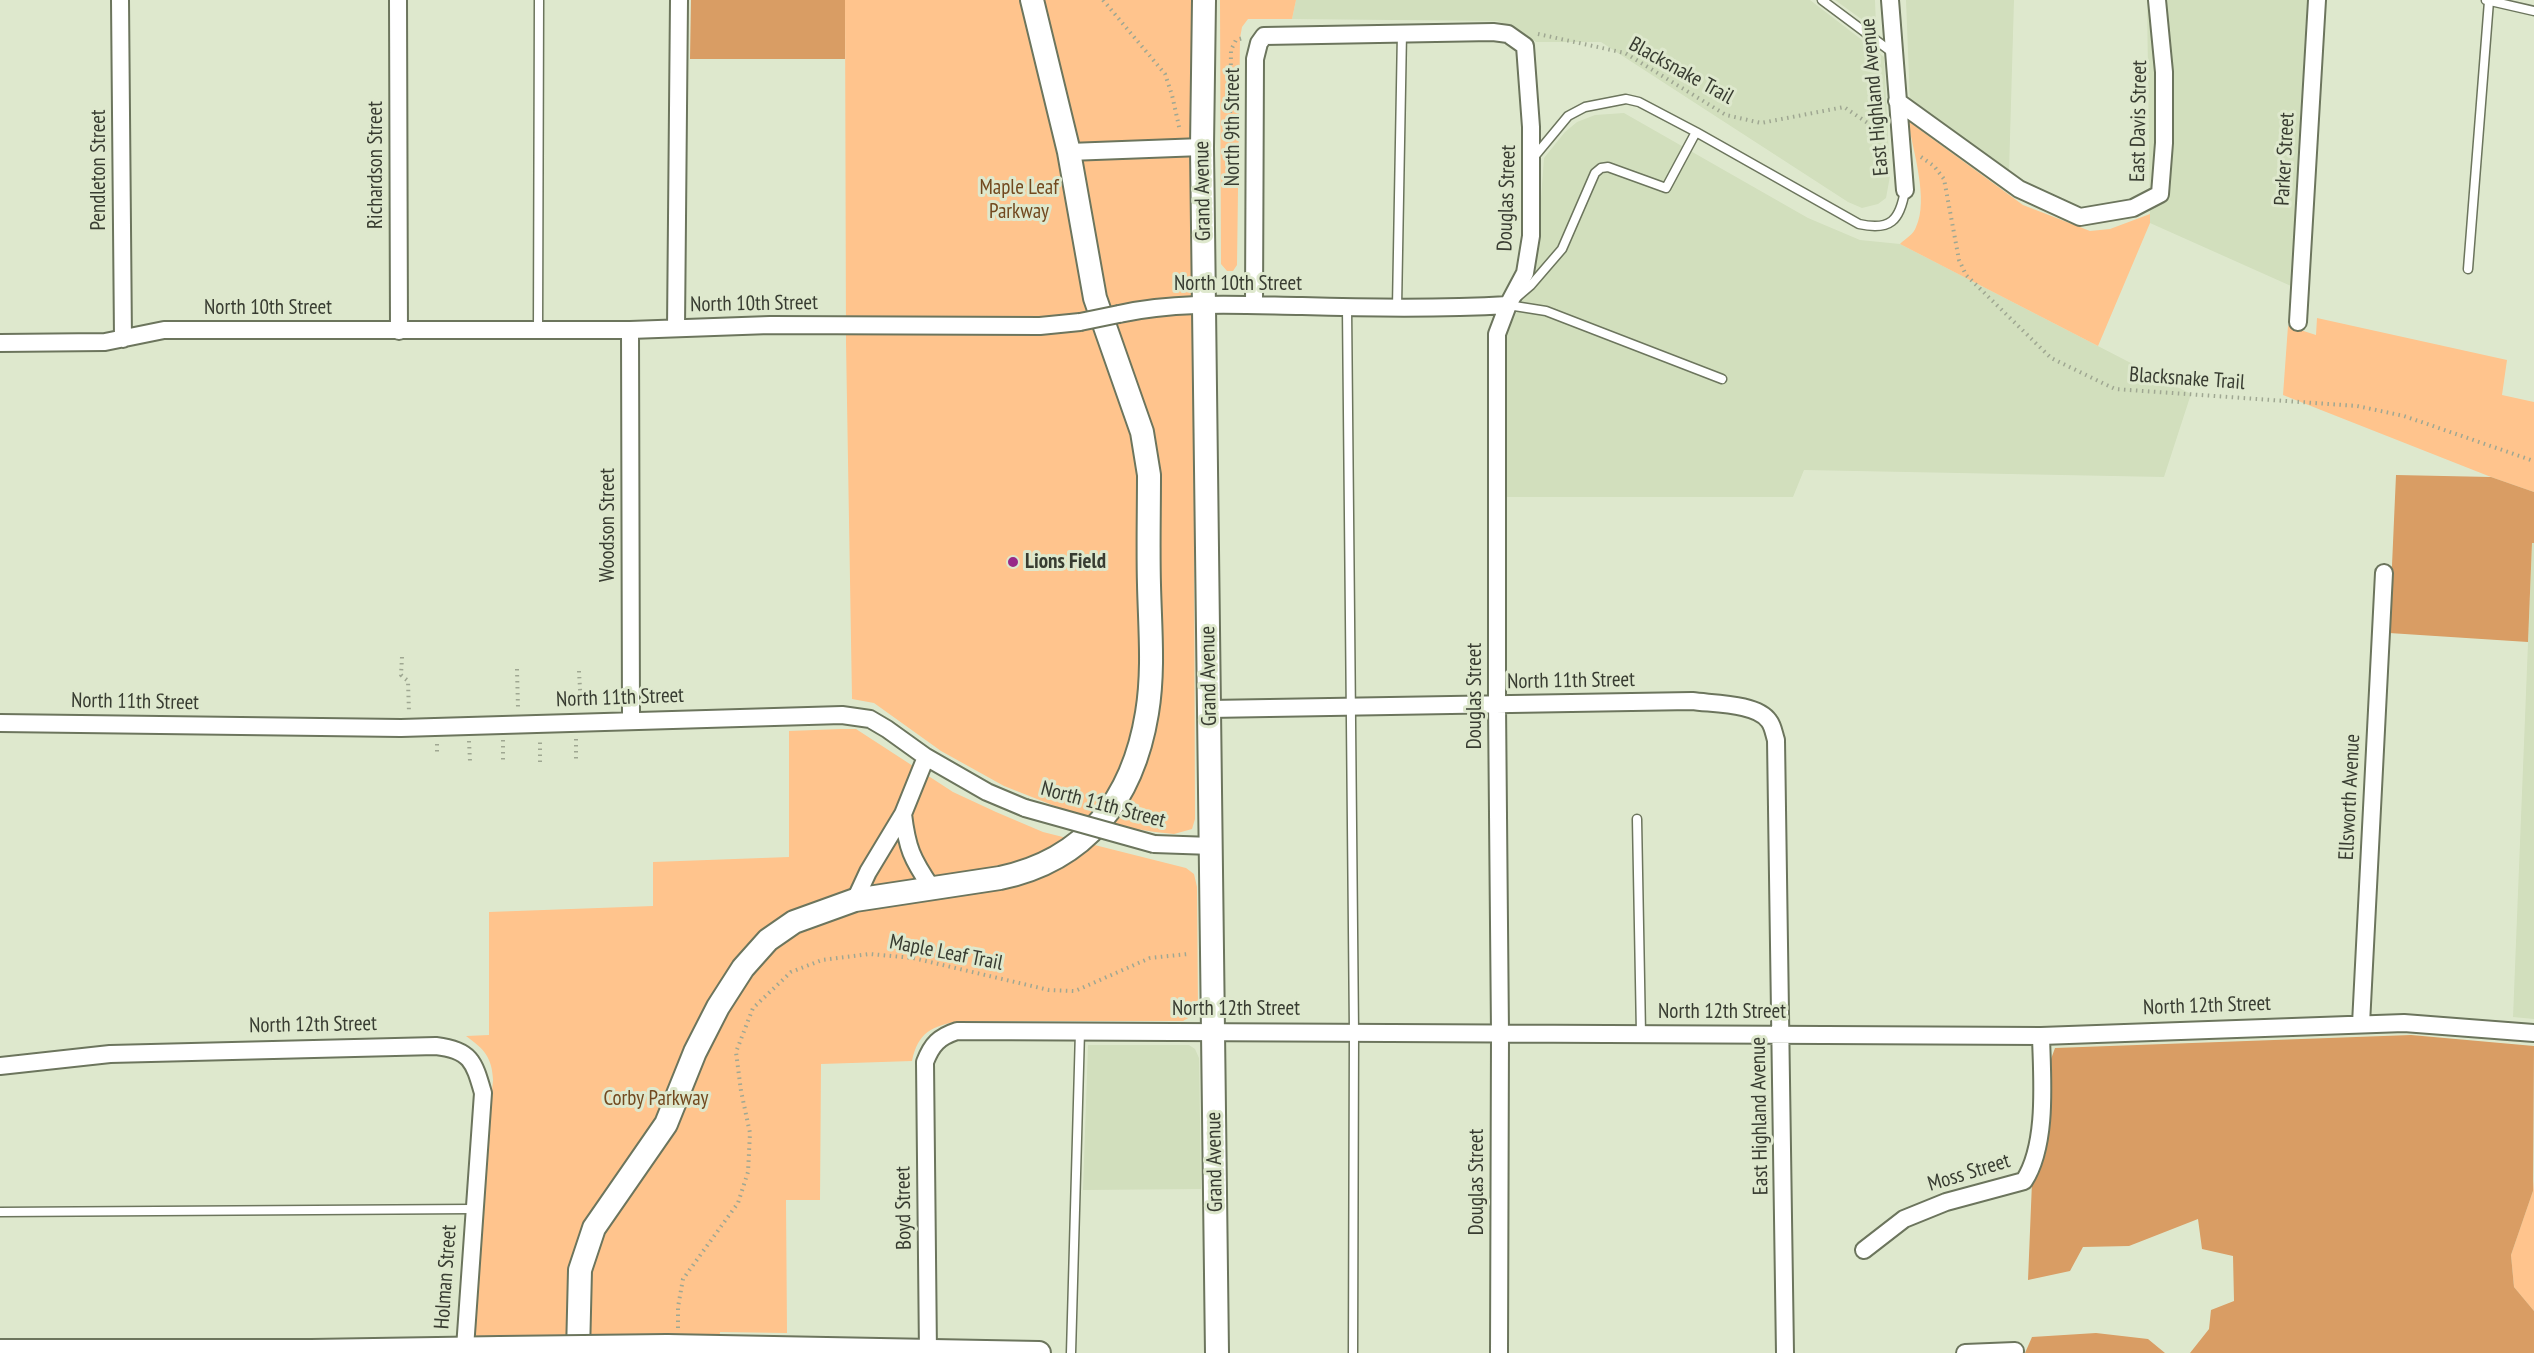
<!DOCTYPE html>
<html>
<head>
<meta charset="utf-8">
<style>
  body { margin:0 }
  canvas { display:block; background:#dee8cd }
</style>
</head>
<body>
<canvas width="2534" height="1353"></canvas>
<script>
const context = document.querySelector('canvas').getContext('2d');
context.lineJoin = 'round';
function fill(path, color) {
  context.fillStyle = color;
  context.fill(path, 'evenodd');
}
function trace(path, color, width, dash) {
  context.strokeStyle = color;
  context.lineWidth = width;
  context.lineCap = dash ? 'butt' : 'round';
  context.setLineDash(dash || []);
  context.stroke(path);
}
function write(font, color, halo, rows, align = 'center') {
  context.font = font + ' "PT Sans Narrow",sans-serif';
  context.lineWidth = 6;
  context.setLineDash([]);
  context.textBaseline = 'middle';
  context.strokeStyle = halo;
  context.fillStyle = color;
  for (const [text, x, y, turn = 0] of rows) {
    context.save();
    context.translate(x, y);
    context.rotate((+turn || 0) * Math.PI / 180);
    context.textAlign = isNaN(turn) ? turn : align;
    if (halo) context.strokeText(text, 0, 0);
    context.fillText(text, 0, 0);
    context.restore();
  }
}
const built = new Path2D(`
  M1296,0h514l74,57 6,119 -4,22 -8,6 -16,4 -14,-6 -247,-160h-65l-19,-14 -20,-7 -205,-2z
  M1835,0h40l1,27 -12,-6z
  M1906,0h108l-5,172 -99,-69z
  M2147,0h160l-16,286 -141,-63z
  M1624,113l184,105 52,22 40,4 291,150 -27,83 -360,-7 -11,27h-288v-167l9,-12 19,-44 4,-21 7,-95 21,-26 12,-10 18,-7z
  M2532,543h2v476l-21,-2z
  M1088,1045h101l6,4 4,9 2,131 -118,1z`);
const green = new Path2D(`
  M845,0h347l3,819 -3,10 -18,5 -19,-2 -25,-4 -60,-16 -66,-26 -63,-35 -67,-48 -22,-4 -6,-357z
  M1220,0h76l-4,19h-44l-6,8 -2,11 -3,227 -4,6h-6l-6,-7z
  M1908,121l115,84 67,26 20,-2 40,-15v9l-52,123 -198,-102c5,-5 14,-10 16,-17 13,-27 -3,-76 -8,-106z
  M2317,318l190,42 -5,35 32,7v90l-43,-15 -208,-82 5,-69 28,9z
  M841,729h15l97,63 43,20 47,20 143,36 8,6 3,13 1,120 -6,9 -9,5h-223c-28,5 -42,11 -48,40l-91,3 -1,136h-34l1,133 -67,-1 -1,21h-249l23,-273c-1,-23 -9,-31 -27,-44l23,-1v-123l164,-6v-44l136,-5v-126z
  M2534,1179v132l-20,-24 -3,-32 22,-64z`);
const forest = new Path2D(`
  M691,0h154v59h-155z
  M2396,475l95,2 43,15v51h-2l-4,99 -139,-9z
  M2411,1035l123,11 -1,145 -22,64 3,32 20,24v42h-344l19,-24 2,-19 23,-9 -1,-45 -31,-7 -4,-30 -69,27 -46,1 -13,24 -42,9 4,-98 14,-29 5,-94 4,-11z
  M2096,1333l52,6 17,14h-140l7,-16z`);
const path = new Path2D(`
  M1103,0l62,74 7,21 8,36
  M1538,34l87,19 101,62 35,8 83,-16 40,27
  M1223,130h7l1,-80 5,-10 7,-2
  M1921,157l13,9 10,13 15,81 7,15 85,83 64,31 242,17 47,10 130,45
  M402,657l-1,18 7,6 1,32
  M517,669l1,39
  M579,671l2,35
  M576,739v23
  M503,740v20
  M469,741l1,20
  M437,744v11
  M540,762v-23
  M678,1328v-21l5,-28 55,-76 10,-31 2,-39 -9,-42 -5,-39 17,-44 38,-36 31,-12 48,-6 43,4 136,32 26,1 75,-33 38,-4`);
const lane = new Path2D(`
  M1822,0l71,53
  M2486,0l48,11
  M1534,157l34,-41 17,-9 41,-8 13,3 57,30 163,92c31,7 41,-3 46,-34
  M2468,269l21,-268
  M1517,297l14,-12 31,-36 33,-76 6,-5 7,-1 58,21 30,-56
  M1508,305l38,6 176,68
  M1397,307l5,-275
  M1347,308l7,724 -1,321
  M538,330l1,-330
  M1637,819l4,215
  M0,1212l473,-3
  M1071,1353l9,-322`);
const street = new Path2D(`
  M120,0l3,339
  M398,0l1,331
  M1890,0l15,190
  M1897,101l122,88 61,28 53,-9 27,-14 4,-51v-71l-7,-72
  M1069,152l133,-5
  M1254,305l1,-246 4,-16 5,-7 229,-4 15,2 17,12 6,81v109l-6,37 -17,32 -11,29v371l3,328 -1,320
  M1119,314c60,-13 122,-9 183,-8 68,2 138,3 206,-1
  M2298,322l19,-322
  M676,328l3,-328
  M630,330l1,390
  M0,343l105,-1 59,-12h466l140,-5 270,1 40,-4
  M1209,709l483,-8c21,3 65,2 77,20 4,5 5,13 7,19l9,613
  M0,723l401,5 441,-13 28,4 17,10 39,28 61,35 38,16
  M903,814c4,34 9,45 28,73
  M1154,844l58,2
  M855,900l13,-28 35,-58 23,-57
  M2361,1024l23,-451
  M0,1066l110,-12 326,-8c35,4 38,16 47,47l-18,255
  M1864,1250l40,-31 42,-17 78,-21c24,-37 18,-103 17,-145
  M928,1353l-3,-291c7,-18 14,-25 32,-31l1084,5 363,-13 130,10
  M1965,1353l50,-2`);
const secondary = new Path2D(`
  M1204,0l-2,147 15,1206
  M667,1346l372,7
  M0,1351h311l189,-3
  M578,1353l2,-83 14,-42 72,-104 29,-72 23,-45 25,-39 25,-28 26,-18 61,-22 145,-22c86,-18 133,-79 147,-165 7,-42 3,-85 2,-128 -1,-36 0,-73 0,-110l-7,-43 -47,-134 -26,-146 -37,-152`);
const streetBridge = new Path2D(`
  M1080,322l39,-8
  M1025,808l129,36`);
const secondaryBridge = new Path2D(`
  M500,1348l167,-2`);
const markers = [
  [1013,562,6,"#982988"]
];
const streetNames = [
  ["Blacksnake Trail",1681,71,29],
  ["East Highland Avenue",1875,97,-95],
  ["East Davis Street",2139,121,-89],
  ["North 9th Street",1233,127,-90],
  ["Parker Street",2285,159,-87],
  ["Richardson Street",376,165,-90],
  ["Pendleton Street",99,170,-90],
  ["Grand Avenue",1203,191,-91],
  ["Douglas Street",1507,198,-88],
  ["North 10th Street",1238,284],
  ["North 10th Street",754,304,-1],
  ["North 10th Street",268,308],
  ["Blacksnake Trail",2187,379,4],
  ["Woodson Street",608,525,-90],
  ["Grand Avenue",1209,676,-91],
  ["North 11th Street",1571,681,-1],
  ["Douglas Street",1475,696,-90],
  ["North 11th Street",620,698,-2],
  ["North 11th Street",135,702,1],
  ["Ellsworth Avenue",2350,797,-87],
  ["North 11th Street",1103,805,15],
  ["Maple Leaf Trail",946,953,11],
  ["North 12th Street",2207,1006,-2],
  ["North 12th Street",1236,1009],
  ["North 12th Street",1722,1012],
  ["North 12th Street",313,1025,-1],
  ["East Highland Avenue",1760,1116,-91],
  ["Grand Avenue",1215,1162,-91],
  ["Moss Street",1969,1173,-17],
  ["Douglas Street",1477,1182,-90],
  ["Boyd Street",904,1208,-91],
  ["Holman Street",446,1277,-86]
];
const parkNames = [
  ["Maple Leaf",1019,188],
  ["Parkway",1019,212],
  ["Corby Parkway",656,1099]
];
const poiNames = [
  ["Lions Field",1025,562]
];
fill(built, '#d2dfbd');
fill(green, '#ffc48d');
fill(forest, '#d99d64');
trace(lane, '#6c755d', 11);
trace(street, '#6c755d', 20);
trace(secondary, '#6c755d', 26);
trace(path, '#9fa792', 4, [1.5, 4.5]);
trace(lane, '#fff', 8);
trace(street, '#fff', 16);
trace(secondary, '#fff', 22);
trace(streetBridge, '#6c755d', 20, []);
trace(secondaryBridge, '#6c755d', 26, []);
trace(streetBridge, '#fff', 16);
trace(secondaryBridge, '#fff', 22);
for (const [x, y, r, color] of markers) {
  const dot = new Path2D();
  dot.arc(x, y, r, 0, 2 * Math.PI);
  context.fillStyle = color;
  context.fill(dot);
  trace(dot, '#dee8cd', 2);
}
write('21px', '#383c31', '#dee8cd', streetNames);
write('21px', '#72491f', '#dee8cd', parkNames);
write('bold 21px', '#383c31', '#dee8cd', poiNames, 'left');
</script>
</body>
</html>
